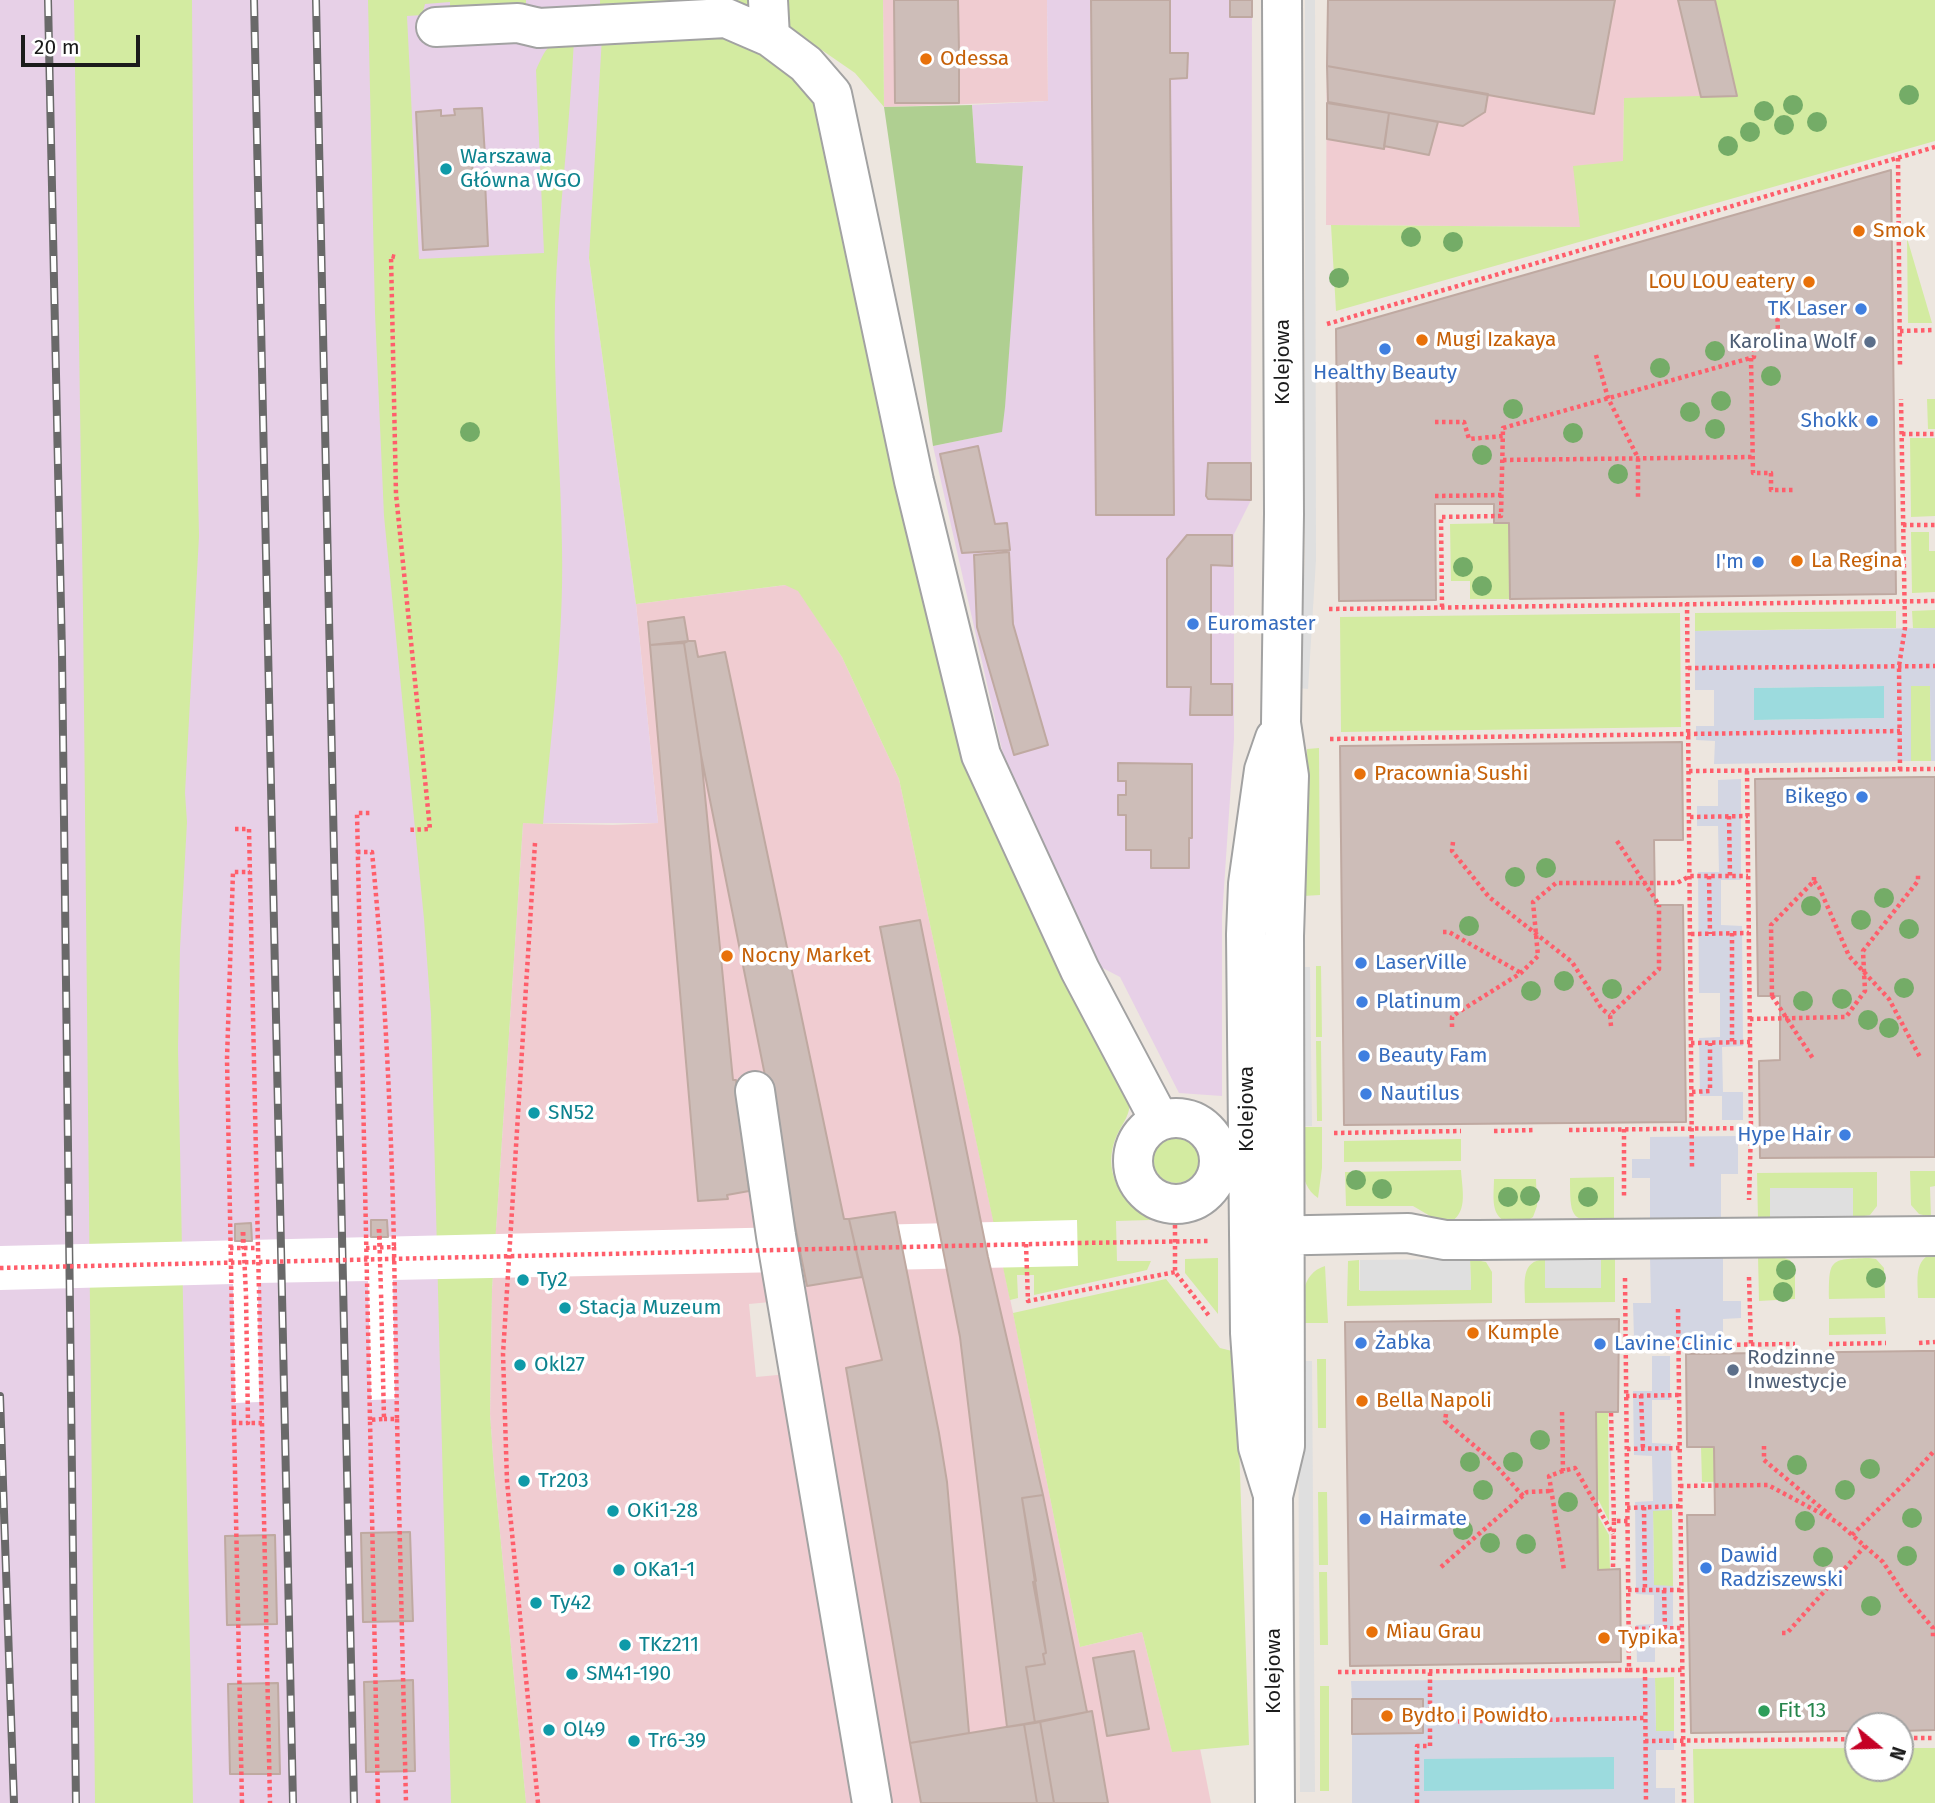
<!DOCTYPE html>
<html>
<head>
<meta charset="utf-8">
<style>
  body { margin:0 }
  #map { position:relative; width:1935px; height:1803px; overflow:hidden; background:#ede6df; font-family:"Fira Sans",sans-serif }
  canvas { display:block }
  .north { position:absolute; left:1844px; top:1712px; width:70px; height:70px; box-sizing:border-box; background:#fff; border:2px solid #a4a4a4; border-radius:50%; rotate:109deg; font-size:19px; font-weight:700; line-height:28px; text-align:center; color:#1b1b1b }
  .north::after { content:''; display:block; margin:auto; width:24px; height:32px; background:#c50024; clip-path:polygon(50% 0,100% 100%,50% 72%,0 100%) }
  .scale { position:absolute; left:21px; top:35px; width:119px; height:32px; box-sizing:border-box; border:4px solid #1b1b1b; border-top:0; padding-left:9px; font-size:21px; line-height:24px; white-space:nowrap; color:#1b1b1b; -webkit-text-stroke:5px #fff; paint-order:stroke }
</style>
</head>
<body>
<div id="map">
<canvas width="1935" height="1803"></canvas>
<div class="north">N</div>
<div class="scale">20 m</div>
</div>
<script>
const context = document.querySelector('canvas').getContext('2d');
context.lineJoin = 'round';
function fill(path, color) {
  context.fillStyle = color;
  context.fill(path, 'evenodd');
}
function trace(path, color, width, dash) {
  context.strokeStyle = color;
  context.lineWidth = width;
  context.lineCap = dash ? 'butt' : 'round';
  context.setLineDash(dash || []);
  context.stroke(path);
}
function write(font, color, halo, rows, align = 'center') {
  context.font = font + ' "Fira Sans",sans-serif';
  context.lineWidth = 7;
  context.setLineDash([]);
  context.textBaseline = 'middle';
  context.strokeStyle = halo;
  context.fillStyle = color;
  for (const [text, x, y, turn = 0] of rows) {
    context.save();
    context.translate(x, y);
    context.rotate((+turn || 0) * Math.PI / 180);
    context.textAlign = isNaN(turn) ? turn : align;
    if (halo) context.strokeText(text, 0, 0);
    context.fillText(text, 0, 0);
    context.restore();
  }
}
const commercial = new Path2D(`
  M883,0h164l1,101 -164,6z
  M1327,0h388l22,96 -113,3 -1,62 -43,66 -254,-2z
  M786,585l12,5 44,67 57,122 116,543 65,325 62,-15 30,119 28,-3 11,55h-685l-32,-332 -4,-57 2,-125 31,-466 90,2 45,-2 -22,-219zM781,1301l7,73 -32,3 -7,-73z`);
const industrial = new Path2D(`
  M0,0h600l1,4 48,-1 -60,255 47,346 22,219h-135l-31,466 -2,125 4,57 32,332h-526z
  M1047,0h205l-1,500 -17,34v205l-12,178v179l-43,-3 -59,-116 -27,-14 -88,-200 -72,-317 68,-14 22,-266 -47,-3 -4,-58 76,-4z`);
const grass = new Path2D(`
  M74,0h118l2,301 5,235 -14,257 2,29 -7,126 -2,100 15,755h-98l-12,-1193z
  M368,0h158v9l-76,3v-10l-25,2 -3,11 -15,1 12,243 125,-6 -8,-183c10,-22 12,-29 38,-31 -4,89 -16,177 -19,265 -2,82 6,163 7,244 2,92 -11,185 -19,276l-20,-1 -31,466 -2,125 4,57 32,332h-75l-20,-789 -7,-95 -40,-403 -9,-203z
  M600,0h283l1,107 -29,-34 -55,-38 -62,-27 -89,-5 -49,1z
  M1715,0h220v141l-599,170 -5,-86 249,2 -7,-61 50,-5 1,-63 113,-3z
  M694,32l43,7 36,18 40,40 13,31 125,575 179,397c0,16 -7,22 -13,35 -16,35 3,66 33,82v3l-34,1 1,40h34l-4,9 -113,25v-20h-17l1,23 -8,2 -111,-521 -57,-122 -44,-66 -13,-6 -149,19 -47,-346 13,-221z
  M1907,238l25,85h-24z
  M1927,399h8v30h-7z
  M1910,438h25v78l-24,1z
  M1509,523l1,76h-40v-18h-19l-1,-57z
  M1911,532h18v19h6v41l-23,1z
  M1935,610v18h-22l-1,-17z
  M1896,611v17l-201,3v-18z
  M1680,613l1,114 -340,5 -1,-115z
  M1911,686h19l1,75h-20z
  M1319,748l1,147 -17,1 5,-52 -1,-95z
  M1316,966h5l1,71h-6z
  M1316,1041h5l1,80h-5z
  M1301,1127h21v41l-4,30c-22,-15 -16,-47 -17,-71z
  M1153 1160a23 23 0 1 1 46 0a23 23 0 1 1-46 0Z
  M1461,1139v22l-117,1v-21z
  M1461,1170c1,18 7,41 -9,51l-15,-1 -24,-14h-67l-1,-34z
  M1910,1171h25v15l-5,1 1,30 -12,-3 -8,-9z
  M1877,1172v34l-7,9 -17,3v-30h-82l-1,31h-12l-1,-46z
  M1614,1177v44c-43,1 -44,0 -44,-43z
  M1494,1179h42l1,27 -4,11c-7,5 -13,6 -22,5 -22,-2 -17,-27 -17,-43z
  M1935,1253v45h-17c0,-17 -5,-40 17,-45z
  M1758,1256h21l11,4 5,10v29l-36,2z
  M1218,1258v56l-33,-41v-14z
  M1601,1258h14v44l-90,1c0,-20 -5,-42 20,-44v29h56z
  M1869,1258l7,1 8,9 1,30 -56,1c0,-40 0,-40 40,-41z
  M1470,1259l16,3 6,10v31l-145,3 1,-45 11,-1v30l112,-1z
  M1325,1266l3,57h-27c1,-22 -1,-49 24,-57z
  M1166,1279l54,69 16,4 13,393 -77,7 -30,-120 -62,15 -67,-334z
  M1885,1317l1,17 -57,1v-17z
  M1317,1359h9v69h-8z
  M1569,1412h39l1,109 -23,-46z
  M1760,1446l8,35 -66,1 -1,-35z
  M1575,1475l34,60 1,35h-41z
  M1318,1492h9l1,73h-9z
  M1653,1510h19l1,76h-19z
  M1319,1572h8l1,73h-8z
  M1674,1677v54h-18l-1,-53z
  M1320,1686h9v105h-9z
  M1858,1748v20h42v-20h35v55h-241l-1,-54z`);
const forest = new Path2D(`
  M972,105l4,58 47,3 -18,241 -3,25 -69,14 -49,-339z`);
const parking = new Path2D(`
  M1305,0h10l1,560 -8,129 -10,-1 7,-128z
  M1297,967h13l2,159h-14z
  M1770,1188h83v30l-83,1z
  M1601,1258v30h-56v-29z
  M1470,1259l1,31 -111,1v-31z
  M1298,1361h14l3,431h-15z`);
const plaza = new Path2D(`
  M1935,628v133h-4l-1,-75h-19v75l-197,3 1,-23 -19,-1v-14h18v-36h-19v-59zM1883,686l1,32 -130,2v-32z
  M1741,779v101h-20v45l21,1 1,120 -21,1 1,45h20v28h-21v-24h-22l-1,-58 21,-1v-44h-21l-1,-121h21l-1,-46h-21v-20h21v-26z
  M1738,1136v38h-17v46l-71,2v-44h-18v-19h18v-22z
  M1723,1256v45h18v17l-18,1v18l-89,1 -1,-35h18l-1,-46z
  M1652,1356h18v44h-18v43l19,1 1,66 -19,1 1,74 19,1v45h-18v31h-18l-1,-37 18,-1v-29l-18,-1 -1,-92 18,-1 -1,-45 -18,-1 -1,-64h19z
  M1655,1678l1,53h18v19h-18v38h19v15h-323v-69l70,-1 1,-34h-71l-1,-18z`);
const water = new Path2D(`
  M1884,686v32l-130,2v-32z
  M1614,1757v32l-190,2v-32z`);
const pier = new Path2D(`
  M1077,1220l1,46 -685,14 2,119 -24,1 -3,-119 -110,2 1,119 -24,1 -2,-119 -233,6v-44z`);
const building = new Path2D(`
  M894,0h64l1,51 10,9 -10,8v35h-64z
  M1091,0h79v53h18l-1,25 -17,1 4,436h-78z
  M1230,0h22v17h-22z
  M1328,0h287l-21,114 -267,-48z
  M1678,0h37l22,96 -36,1z
  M1327,66l161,28 -3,18 -22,14 -135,-24z
  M1327,103l62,10 -5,36 -57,-10z
  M482,108l3,48 -13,1 1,24h12l3,65 -65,4 -7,-138 25,-2v6l14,-1 -1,-6z
  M1389,113l49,9 -9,33 -45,-9z
  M1891,170l5,424 -386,5 -1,-76h-15v-19h-59l1,96 -97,1 -3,-272z
  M978,446l17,78 12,-1 3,27 -48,3 -22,-99z
  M1208,463h43v37l-43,-1 -2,-3z
  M1187,535h45v31l-21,-1v119h21v31h-42l1,-28h-24v-128z
  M1009,552l4,72 35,121 -34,10 -37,-128 -3,-72z
  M684,617l4,24 -38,4 -2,-23z
  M688,641h7l3,16 27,-5 119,567h5l13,58 -55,9 -106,-531 -17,-112z
  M684,643l17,112 32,325h3l13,111 -22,4 1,4 -30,2 -48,-556z
  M1682,742l1,98h-29l1,65h28l3,217 -342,3 -4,-379z
  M1118,763l74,1v74h-3v30h-38v-18h-25v-35h-8v-20h8v-14h-8z
  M1924,777h11v380l-175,1 -1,-97 21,-1v-64h-22l-3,-217z
  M920,920l68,337 55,238 -21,3 14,83 -3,1 13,71 -3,1 2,10 -19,3 9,56 -28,4 -47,-390 -80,-410z
  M895,1212l44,221 8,49 22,251 -59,10 -64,-375 36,-8 -33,-141z
  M371,1220h16l1,17h-17z
  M251,1223l1,18h-17v-17z
  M1619,1319l-1,93h-22l2,158 22,-1 1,93 -271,4 -5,-344z
  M1922,1351h13v379l-35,1v-5h-42v5l-167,2 -4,-218h28l-1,-68h-27l-1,-93z
  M1043,1495l44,217 -52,11 -9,-56 19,-3 -2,-10 3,-1 -24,-155z
  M410,1532l3,89 -50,1 -2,-89z
  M275,1535l2,89 -50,1 -2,-89z
  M1134,1651l15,78 -42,7 -14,-78z
  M413,1680l2,91 -49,1 -2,-90z
  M278,1683l2,91h-50l-2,-90z
  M1352,1699h71v34l-71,1z
  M1092,1711l16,92h-54l-14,-82z
  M1040,1721l14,82h-17l-13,-79z
  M1024,1724l13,79h-116l-11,-60z`);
const path = new Path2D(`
  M1898,158l2,208
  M395,257l-4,-1 5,238 34,335 -23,1
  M1327,324l608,-177
  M1900,331l35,-1
  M1596,355l12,43 30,60v40
  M1751,358l2,115h18v17h24
  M1435,422h29l5,17 34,-3
  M1902,434h33
  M1503,460l250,-3
  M1435,496l67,-1
  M1903,525h32
  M1687,603l5,564
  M1442,607l-1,-90 60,-1 2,-88 251,-71v-16l24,-6 -1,-32
  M1329,609l606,-8
  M1688,668l247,-2
  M1330,739l570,-8
  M1900,770l-1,-104 6,-38 -4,-229
  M1689,771l246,-2
  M1747,771l4,357 -2,72
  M1729,816l1,60
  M1690,817l58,-1
  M235,829h14l9,419
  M1453,842l-1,9 37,46 83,65 30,47 8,6
  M535,843l-32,511 4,127 31,322
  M357,852h15c13,132 19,263 22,395
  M1709,876l1,58
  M1814,881l5,6 30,69 40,43 32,60
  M1443,932h6l72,41
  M1732,933v109
  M1691,934l58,-1
  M1772,996l-1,-71 43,-44v-5
  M1750,1019l96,-2 19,-26 -2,-40 55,-70v-7
  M1611,1026l-1,-11 49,-46v-64
  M1452,1027v-10l5,-4 64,-40 17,-17 -5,-54 23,-19h121l13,-7h58
  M1691,1043l59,-1
  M1692,1092l18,-1v-48
  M1624,1129v69
  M1569,1130l182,-2
  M1494,1131l42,-1
  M1334,1133l127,-2
  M1175,1204v68l35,45
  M379,1229l1,19
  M243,1232v16
  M1078,1243l132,-2
  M1026,1244l2,57 147,-29
  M230,1248h28l4,175h-14
  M366,1248l28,-1 3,172h-13
  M1749,1277l2,68
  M1625,1278l4,392h54
  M1678,1309l6,494
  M1919,1343l16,-1
  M1829,1344l57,-1
  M1625,1346l170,-2
  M1641,1395l2,54
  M1626,1396l54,-1
  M1562,1412l1,59 12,-3 38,66
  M1611,1413l3,108
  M1446,1414l-1,7 45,38 33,37
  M397,1419l9,384
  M370,1420l-13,-607h14
  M234,1423l-7,-364 6,-187h17
  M262,1423l8,380
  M1764,1446v14l67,56
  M1627,1449l53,-1
  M1563,1471l-14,5 15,94
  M1680,1486l88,-1 69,37 46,40 21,32 29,34v10
  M1644,1507l1,83
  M1627,1508l54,-2
  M1852,1535l53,-52 30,-33
  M1441,1567l86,-75 23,-1
  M1613,1567l1,-46h14
  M1628,1590h54
  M1664,1590l1,38
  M1628,1629l54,-1
  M1782,1633h5l78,-87
  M1645,1670l1,133
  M1338,1672l291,-2
  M1430,1722l216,-4
  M1900,1738h35
  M1645,1741l213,-2
  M242,1803l-8,-380h14l-2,-128
  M378,1803l-8,-383 14,-1 -3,-127
  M1417,1803v-57h13v-74`);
const minor = new Path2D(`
  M768,0l2,37
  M436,27l82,-4 21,5 187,-10 44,19 36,27 26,30 82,387 67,274 99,215 80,151
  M755,1091l21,145 96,567
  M1133 1161a43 43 0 1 1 86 0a43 43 0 1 1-86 0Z
  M1261,1236l147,-3 37,7h33l457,-4
  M1273,1495l-15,-48 -8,-114 -4,-399 2,-50 16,-114 11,-32
  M1275,1803l-2,-307 12,-50 -1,-510 5,-160 -8,-53 3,-209 -2,-514`);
const rail = new Path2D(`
  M48,0l14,654 14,1149
  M254,0l39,1803
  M316,0l38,1803
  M0,1396l14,407`);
const pathBridge = new Path2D(`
  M1617,841l42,64
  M1772,996l42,64
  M379,1229l2,63
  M243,1232l3,63
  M0,1268l1078,-25`);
const trees = [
  [1909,95],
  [1793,105],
  [1764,111],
  [1817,122],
  [1784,125],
  [1750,132],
  [1728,146],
  [1411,237],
  [1453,242],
  [1339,278],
  [1715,351],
  [1660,368],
  [1771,376],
  [1721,401],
  [1513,409],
  [1690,412],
  [1715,429],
  [470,432],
  [1573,433],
  [1482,455],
  [1618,474],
  [1463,567],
  [1482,586],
  [1546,868],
  [1515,877],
  [1884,898],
  [1811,906],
  [1861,920],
  [1469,926],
  [1909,929],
  [1564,981],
  [1904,988],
  [1612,989],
  [1531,991],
  [1842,999],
  [1803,1001],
  [1868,1020],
  [1889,1028],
  [1356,1180],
  [1382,1189],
  [1530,1196],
  [1508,1197],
  [1588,1197],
  [1786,1270],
  [1876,1278],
  [1783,1292],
  [1540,1440],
  [1470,1462],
  [1513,1462],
  [1797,1465],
  [1870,1469],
  [1483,1490],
  [1845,1490],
  [1568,1502],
  [1912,1518],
  [1805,1521],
  [1463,1530],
  [1490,1543],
  [1526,1544],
  [1907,1556],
  [1823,1557],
  [1871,1606]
];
const markers = [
  [926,59,7,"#e8710a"],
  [446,169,7,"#0f9aa8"],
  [1859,231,7,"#e8710a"],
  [1809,282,7,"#e8710a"],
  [1861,309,7,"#3f7fe0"],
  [1422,340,7,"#e8710a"],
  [1870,342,7,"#5c6f8a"],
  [1385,349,7,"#3f7fe0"],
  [1872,421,7,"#3f7fe0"],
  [1797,561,7,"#e8710a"],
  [1758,562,7,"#3f7fe0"],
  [1193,624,7,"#3f7fe0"],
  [1360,774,7,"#e8710a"],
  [1862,797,7,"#3f7fe0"],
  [727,956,7,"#e8710a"],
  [1361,963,7,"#3f7fe0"],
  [1362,1002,7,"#3f7fe0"],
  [1364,1056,7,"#3f7fe0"],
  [1366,1094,7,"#3f7fe0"],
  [534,1113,7,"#0f9aa8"],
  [1845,1135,7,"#3f7fe0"],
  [523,1280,7,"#0f9aa8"],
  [565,1308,7,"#0f9aa8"],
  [1473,1333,7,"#e8710a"],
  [1361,1343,7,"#3f7fe0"],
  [1600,1344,7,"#3f7fe0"],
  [520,1365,7,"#0f9aa8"],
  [1733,1370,7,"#5c6f8a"],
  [1362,1401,7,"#e8710a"],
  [524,1481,7,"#0f9aa8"],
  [613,1511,7,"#0f9aa8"],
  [1365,1519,7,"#3f7fe0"],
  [1706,1568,7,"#3f7fe0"],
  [619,1570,7,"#0f9aa8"],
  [536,1603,7,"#0f9aa8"],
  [1372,1632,7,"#e8710a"],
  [1604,1638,7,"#e8710a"],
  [625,1645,7,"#0f9aa8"],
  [572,1674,7,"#0f9aa8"],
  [1764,1711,7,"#2e9e5b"],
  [1387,1716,7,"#e8710a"],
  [549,1730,7,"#0f9aa8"],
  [634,1741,7,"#0f9aa8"]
];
const foodNames = [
  ["Odessa",940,59],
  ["Smok",1873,231],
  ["LOU LOU eatery",1795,282,"right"],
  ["Mugi Izakaya",1436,340],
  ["La Regina",1811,561],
  ["Pracownia Sushi",1374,774],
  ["Nocny Market",741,956],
  ["Kumple",1487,1333],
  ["Bella Napoli",1376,1401],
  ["Miau Grau",1386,1632],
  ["Typika",1618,1638],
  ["Bydło i Powidło",1401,1716]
];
const cultureNames = [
  ["Warszawa",460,157],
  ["Główna WGO",460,181],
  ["SN52",548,1113],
  ["Ty2",537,1280],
  ["Stacja Muzeum",579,1308],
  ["Okl27",534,1365],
  ["Tr203",538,1481],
  ["OKi1-28",627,1511],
  ["OKa1-1",633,1570],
  ["Ty42",550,1603],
  ["TKz211",639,1645],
  ["SM41-190",586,1674],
  ["Ol49",563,1730],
  ["Tr6-39",648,1741]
];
const shopNames = [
  ["TK Laser",1847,309,"right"],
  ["Healthy Beauty",1385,373,"center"],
  ["Shokk",1858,421,"right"],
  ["I'm",1744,562,"right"],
  ["Euromaster",1207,624],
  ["Bikego",1848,797,"right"],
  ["LaserVille",1375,963],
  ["Platinum",1376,1002],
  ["Beauty Fam",1378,1056],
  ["Nautilus",1380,1094],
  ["Hype Hair",1831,1135,"right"],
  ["Żabka",1375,1343],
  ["Lavine Clinic",1614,1344],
  ["Hairmate",1379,1519],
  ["Dawid",1720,1556],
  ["Radziszewski",1720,1580]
];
const serviceNames = [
  ["Karolina Wolf",1856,342],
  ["Rodzinne",1747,1358,"left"],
  ["Inwestycje",1747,1382,"left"]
];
const streetNames = [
  ["Kolejowa",1283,362,-90],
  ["Kolejowa",1247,1109,-90],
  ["Kolejowa",1274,1671,-90]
];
const leisureNames = [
  ["Fit 13",1778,1711]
];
fill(commercial, '#f0ccd1');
fill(industrial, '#e7d0e7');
fill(grass, '#d3eba1');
fill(forest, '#afcf91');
fill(parking, '#dfdfdf');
fill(plaza, '#d3d6e3');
fill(water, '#9cdbde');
fill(pier, '#fff');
fill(building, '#cdbdb8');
trace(building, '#bfa9a1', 2);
trace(minor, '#a2a2a2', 42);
trace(path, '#ff5e6b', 4.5, [3.5, 3.5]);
trace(minor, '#fff', 38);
trace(rail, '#696969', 8);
trace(rail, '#fff', 5, [16]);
trace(pathBridge, '#ff5e6b', 4.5, [3.5, 3.5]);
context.fillStyle = '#74ac67';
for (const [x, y] of trees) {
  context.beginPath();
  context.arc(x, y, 10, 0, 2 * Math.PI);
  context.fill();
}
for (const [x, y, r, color] of markers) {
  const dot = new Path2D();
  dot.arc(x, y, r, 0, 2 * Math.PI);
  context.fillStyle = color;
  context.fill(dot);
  trace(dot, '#fff', 2.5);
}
write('21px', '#c56008', '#fff', foodNames, 'left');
write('21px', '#0d838f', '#fff', cultureNames, 'left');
write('21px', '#366cbe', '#fff', shopNames, 'left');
write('21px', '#4e5e75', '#fff', serviceNames, 'right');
write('21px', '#1b1b1b', '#fff', streetNames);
write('21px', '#27864d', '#fff', leisureNames, 'left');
</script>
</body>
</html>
